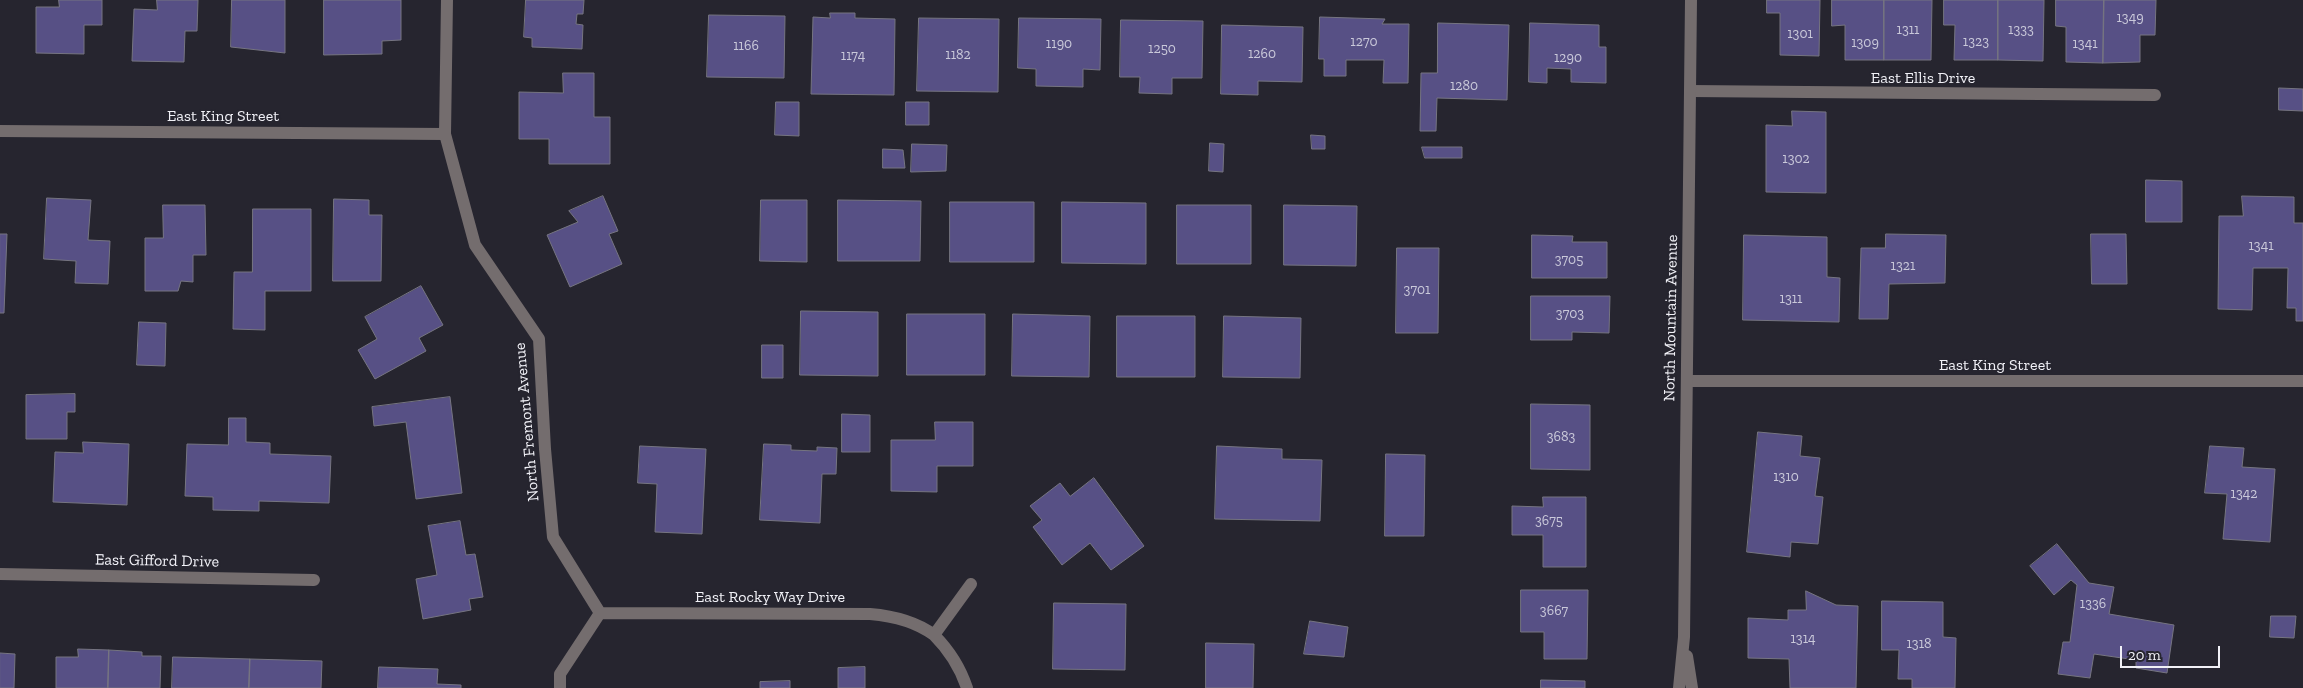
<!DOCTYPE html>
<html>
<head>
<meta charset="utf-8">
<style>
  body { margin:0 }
  #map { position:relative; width:2303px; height:688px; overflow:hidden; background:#26252f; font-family:"Zilla Slab",serif }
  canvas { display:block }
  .scale { position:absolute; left:2120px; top:646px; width:100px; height:22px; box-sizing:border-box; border:2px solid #f1f1f7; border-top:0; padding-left:6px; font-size:15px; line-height:18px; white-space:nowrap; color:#f1f1f7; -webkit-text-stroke:4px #26252f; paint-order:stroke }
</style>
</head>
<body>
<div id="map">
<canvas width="2303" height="688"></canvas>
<div class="scale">20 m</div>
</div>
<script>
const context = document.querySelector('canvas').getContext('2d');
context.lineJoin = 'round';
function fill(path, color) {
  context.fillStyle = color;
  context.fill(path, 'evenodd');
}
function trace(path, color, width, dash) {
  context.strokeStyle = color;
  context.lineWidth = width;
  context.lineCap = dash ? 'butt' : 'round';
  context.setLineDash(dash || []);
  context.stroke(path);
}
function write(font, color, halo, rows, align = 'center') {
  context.font = font + ' "Zilla Slab",serif';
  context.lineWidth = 4;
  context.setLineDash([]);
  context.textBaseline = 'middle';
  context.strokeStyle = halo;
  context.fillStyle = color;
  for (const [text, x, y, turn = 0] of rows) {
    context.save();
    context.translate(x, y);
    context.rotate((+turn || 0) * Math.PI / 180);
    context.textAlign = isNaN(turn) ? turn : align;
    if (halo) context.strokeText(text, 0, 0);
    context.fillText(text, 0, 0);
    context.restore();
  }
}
const building = new Path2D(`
  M59,0h43v25h-18v29l-48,-1v-46h23z
  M157,0h41l-1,31h-12l-1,31 -52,-1 2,-52 23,1z
  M232,0h53v53l-54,-6z
  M324,0h77v40l-19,1v13l-58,1z
  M526,0h58l-1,14h-6l-1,10 7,1 -1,24 -50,-2v-9l-8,-1z
  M1767,0h53l-1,56 -39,-1v-42h-13z
  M1832,0h52v60h-39v-35l-13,1z
  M1884,0h48l-1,60h-47z
  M1944,0h54v60h-44l1,-35h-11z
  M1998,0h46l-1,61 -45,-1z
  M2056,0h48l-1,63 -37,-1v-35l-10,-1z
  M2104,0h52l-1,35h-15v27l-37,1z
  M830,13h25v5l40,1 -1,76 -83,-1 2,-77 17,1z
  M709,15l76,1 -1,62 -77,-1z
  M1320,17l65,2 -3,5h27l-1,59h-25l1,-23h-38v16h-22v-17h-5z
  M919,18l80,1 -1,73 -81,-1z
  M1019,18l82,1 -1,51 -17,-1v18l-47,-1v-17l-18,-1z
  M1121,20l82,1 -1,57h-30v16l-33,-1 1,-16h-20z
  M1438,23l71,2 -2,75 -70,-2 -1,33h-16l1,-58h16z
  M1530,23l69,2v22h7v36l-35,-1v-13l-24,-1v15l-18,-1z
  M1222,25l81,2 -1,55 -44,-1v14l-37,-1z
  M563,73h31v44h16v47h-61v-25h-30v-47l44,1z
  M2279,88l24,1v22l-24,-1z
  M776,102h23v34l-24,-1z
  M906,102h23v23h-23z
  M1792,111l34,1v81l-60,-1v-67l26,1z
  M1311,135l14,1v13h-13z
  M1210,143l14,1 -1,28 -14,-1z
  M912,144l35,1 -1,26 -35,1z
  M1422,147h40v11h-37z
  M883,149l20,1 2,18h-22z
  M2146,180l36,1v41h-36z
  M603,196l15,35 -9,3 13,30 -52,23 -23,-52 31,-13 -9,-11z
  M2242,196l52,1v26h9v98h-7v-13h-9l1,-40h-35l-1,42 -34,-1 1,-93h24z
  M47,198l44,2 -3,40 22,1 -2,43 -33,-1 1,-22 -32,-2z
  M334,199l35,1v15h13l-1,66h-48z
  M761,200h46v62l-47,-1z
  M838,200l83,1 -1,60h-82z
  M950,202h84v60h-84z
  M1062,202l84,1v61l-84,-1z
  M163,205h42l1,50h-13v27l-12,-1 -3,10h-33v-53h18z
  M1177,205h74v59h-74z
  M1284,205l73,1 -1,60 -72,-1z
  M253,209h58v82h-46v39l-32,-1 1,-57h18z
  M0,234h7l-3,79h-4z
  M1886,234l60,1 -1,48 -56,1 -1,35h-29l2,-71h24z
  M2091,234h35l1,50h-35z
  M1532,235l41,1 -1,6h35v36h-75z
  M1744,235l83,2v40l13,1 -1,44 -96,-2z
  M1397,248h42l-1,85h-42z
  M421,286l22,39 -24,13 7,13 -51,28 -17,-29 19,-11 -12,-22z
  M1531,296h79l-1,37 -37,-1v8h-41z
  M801,311l77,1v64l-78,-1z
  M907,314h78v61h-78z
  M1013,314l77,2 -1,61 -77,-1z
  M1117,316h78v61h-78z
  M1224,316l77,2 -1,60 -77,-1z
  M139,322l27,1 -1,43 -28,-1z
  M762,345h21v33h-21z
  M75,394v18h-8v27h-41v-44z
  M450,397l12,96 -46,6 -10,-77 -32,4 -2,-19z
  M1531,404l59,1v65l-59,-1z
  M842,414l28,1v37h-28z
  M229,418h17v24l24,1v11l61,2 -2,47 -70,-2v10l-46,-1v-13l-28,-1 2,-52 41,1z
  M935,422h38v44h-36v26l-46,-1v-51h44z
  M1758,432l44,4 -2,20 20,2 -5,38 8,1 -5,47 -27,-2 -1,15 -43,-5z
  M83,442l46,2 -2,61 -74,-3 2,-50 28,1z
  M764,444l27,1v5l26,1v-4l20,1 -1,26h-14l-2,49 -60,-3z
  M640,446l66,3 -4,85 -47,-2 2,-48 -19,-1z
  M1217,446l65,3v10l40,1 -2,61 -105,-2z
  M2210,446l34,2 -2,19 33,2 -5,73 -47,-3 4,-45 -22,-1z
  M1386,454l39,1 -1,81h-39z
  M1094,478l50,68 -33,24 -21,-27 -28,22 -29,-38 9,-7 -12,-14 30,-23 10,13z
  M1543,497h43v70h-43v-32h-31v-29l31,1z
  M460,521l6,34 9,-1 8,43 -14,2 2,11 -48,9 -7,-40 21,-4 -9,-49z
  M2057,544l32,39 25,4 -5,27 65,11 -7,48 -31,-5v-8l-42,-6 -4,24 -32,-4 5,-32h7l7,-57 -6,-5 -17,15 -24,-29z
  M1521,590h67l-1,69h-43v-27h-23z
  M1806,591l30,14 22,1 -2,82h-66l-1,-29 -41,-1v-40l40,2v-10h18z
  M1882,601l61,1v35l13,1 -1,50h-43v-9h-14l1,-29h-17z
  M1054,603l72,1 -1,66 -72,-1z
  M2271,616h25l-2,22 -24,-1z
  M1310,621l38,6 -4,30 -40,-3z
  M1206,643l48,1 -1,44h-47z
  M78,649l31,1 -1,38h-52v-31h22z
  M109,650l33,2v4h19l-1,32h-52z
  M0,653l15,1 -1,34h-14z
  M173,657l77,2 -1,29h-77z
  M250,659l72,2 -1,27h-72z
  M379,667l59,2 -1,15 24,1v3h-83z
  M865,667v21h-27v-20z
  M1541,680l44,1v7h-44z
  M790,681v7h-30v-6z`);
const minor = new Path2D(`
  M447,0l-2,134 30,111 64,94 6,110 8,88 47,76 -40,61v14
  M1690,91l465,4
  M0,131l445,3
  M1687,381h616
  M0,574l314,6
  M600,613l270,1c24,2 45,7 64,21
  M967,688c-7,-21 -17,-37 -33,-53l37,-51`);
const tertiary = new Path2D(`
  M1687,656l5,32
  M1679,688l5,-51 7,-637`);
const numberNames = [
  ["1349",2130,18],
  ["1311",1908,30],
  ["1333",2021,30],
  ["1301",1800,34],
  ["1270",1364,42],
  ["1323",1976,42],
  ["1309",1865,43],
  ["1190",1059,44],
  ["1341",2085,44],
  ["1166",746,46],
  ["1250",1162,49],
  ["1260",1262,54],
  ["1182",958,55],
  ["1174",853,56],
  ["1290",1568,58],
  ["1280",1464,86],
  ["1302",1796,159],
  ["1341",2261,246],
  ["3705",1569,260],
  ["1321",1903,266],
  ["3701",1417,290],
  ["1311",1791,299],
  ["3703",1570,314],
  ["3683",1561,437],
  ["1310",1786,477],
  ["1342",2244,494],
  ["3675",1549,521],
  ["1336",2093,604],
  ["3667",1554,611],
  ["1314",1803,639],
  ["1318",1919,644]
];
const streetNames = [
  ["East Ellis Drive",1923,78],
  ["East King Street",223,116],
  ["North Mountain Avenue",1671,318,-89],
  ["East King Street",1995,365],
  ["North Fremont Avenue",527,422,-95],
  ["East Gifford Drive",157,561,1],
  ["East Rocky Way Drive",770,597]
];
fill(building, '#575085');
trace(building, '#767581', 1);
trace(minor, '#746d6e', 12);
trace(tertiary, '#746d6e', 12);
write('14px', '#cac9da', null, numberNames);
write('16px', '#f1f1f7', '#26252f', streetNames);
</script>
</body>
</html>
